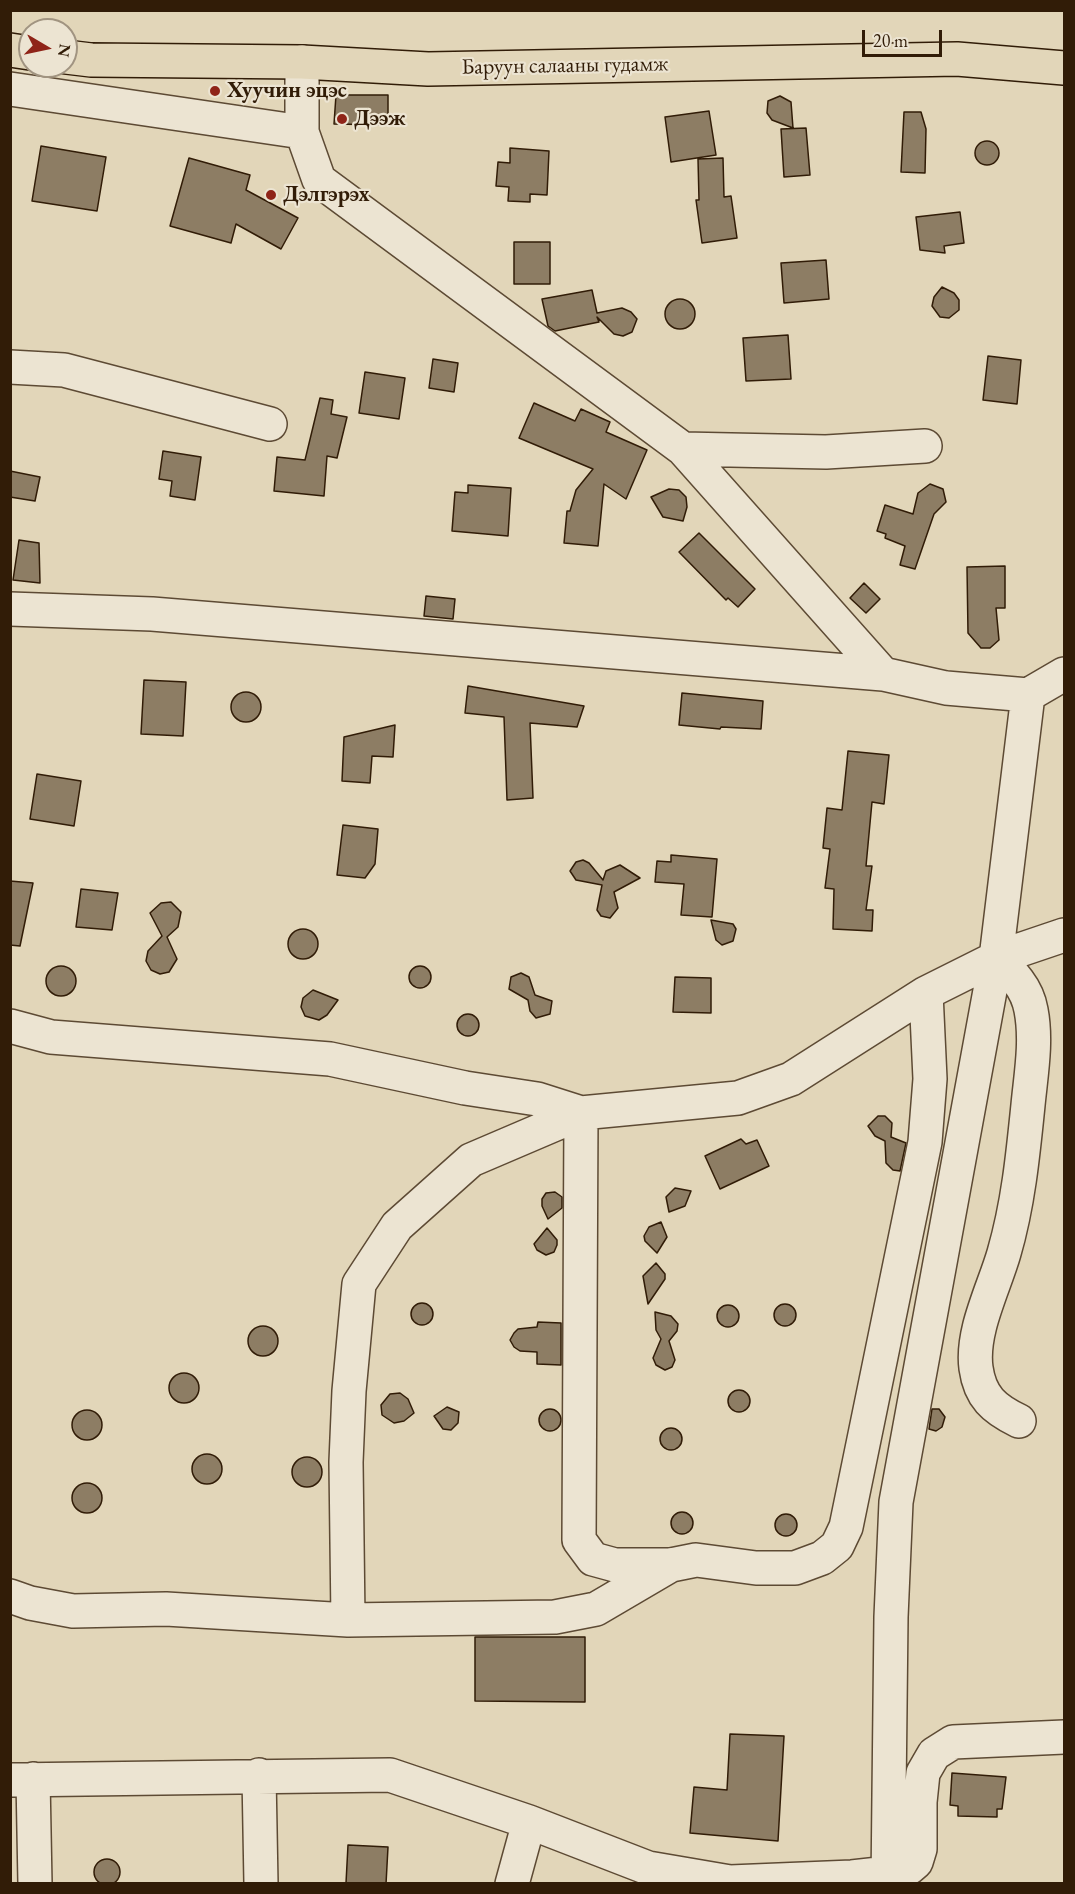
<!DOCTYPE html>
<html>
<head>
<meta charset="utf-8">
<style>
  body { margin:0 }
  #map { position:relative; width:1075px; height:1894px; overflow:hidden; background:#e2d6b9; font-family:"EB Garamond",serif }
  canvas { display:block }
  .frame { position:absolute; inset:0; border:12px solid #311c07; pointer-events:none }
  .north { position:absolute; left:18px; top:18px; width:60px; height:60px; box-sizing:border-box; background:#ece4d2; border:2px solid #a19481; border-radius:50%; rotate:99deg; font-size:16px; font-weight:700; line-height:24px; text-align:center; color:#311c07 }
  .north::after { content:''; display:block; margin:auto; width:21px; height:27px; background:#8f2418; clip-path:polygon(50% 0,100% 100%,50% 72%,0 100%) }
  .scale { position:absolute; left:862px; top:30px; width:80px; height:27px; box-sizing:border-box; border:3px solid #311c07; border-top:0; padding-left:8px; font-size:18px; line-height:21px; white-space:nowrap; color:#311c07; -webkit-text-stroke:4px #ece4d2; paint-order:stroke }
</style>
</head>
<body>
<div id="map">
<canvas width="1075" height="1894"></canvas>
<div class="frame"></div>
<div class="north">N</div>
<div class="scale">20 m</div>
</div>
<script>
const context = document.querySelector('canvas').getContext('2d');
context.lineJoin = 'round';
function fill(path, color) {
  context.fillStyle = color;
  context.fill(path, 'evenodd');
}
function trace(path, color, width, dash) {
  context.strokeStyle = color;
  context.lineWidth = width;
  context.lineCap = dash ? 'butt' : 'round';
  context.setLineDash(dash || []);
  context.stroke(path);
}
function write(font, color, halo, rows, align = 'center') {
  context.font = font + ' "EB Garamond",serif';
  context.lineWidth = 4.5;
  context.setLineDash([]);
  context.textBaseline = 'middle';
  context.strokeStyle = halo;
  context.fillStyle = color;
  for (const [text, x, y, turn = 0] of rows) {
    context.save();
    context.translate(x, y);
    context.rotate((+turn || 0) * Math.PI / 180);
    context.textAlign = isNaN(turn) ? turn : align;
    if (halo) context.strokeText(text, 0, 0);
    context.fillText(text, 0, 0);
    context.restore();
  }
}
const building = new Path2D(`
  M336,95h52v30l-54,-1z
  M780,96l11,6 2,26 -21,-8 -5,-7 1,-12z
  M709,111l7,44 -45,7 -6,-45z
  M904,112h17l5,17 -1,44 -24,-1z
  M806,128l4,47 -26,2 -3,-48z
  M975 153a12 12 0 1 1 24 0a12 12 0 1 1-24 0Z
  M41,146l65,11 -9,54 -65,-10z
  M510,148l39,3 -2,44 -17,-1v8l-22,-1 1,-14 -13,-1 2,-24 12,1z
  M189,158l61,17 -4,15 52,28 -17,31 -45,-25 -5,19 -61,-17z
  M723,158l1,39 7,-1 6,42 -35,5 -6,-43h3l-1,-41z
  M960,212l4,31 -20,3 1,7 -25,-3 -4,-33z
  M514,242h36v42h-36z
  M826,260l3,39 -45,4 -3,-40z
  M942,287l12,6 5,7v10l-10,8 -9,-1 -8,-11 2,-9z
  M592,290l5,23 25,-5 9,4 6,7 -5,13 -9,4 -9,-2 -17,-17 2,5 -44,9 -7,-5 -6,-27z
  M665 314a15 15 0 1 1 30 0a15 15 0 1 1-30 0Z
  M788,335l3,44 -45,2 -3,-43z
  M988,356l33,4 -4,44 -34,-4z
  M433,359l25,4 -4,29 -25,-4z
  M365,372l40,6 -6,41 -40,-6z
  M320,398l13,2 -2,14 16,3 -10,41 -10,-2 -3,40 -50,-5 3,-34 28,3z
  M534,403l41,18 6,-12 29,13 -4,10 41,18 -21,49 -22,-15 -6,62 -34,-3 3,-32h3l6,-21 17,-21 -74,-31z
  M163,451l38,6 -6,43 -25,-4 2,-15 -13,-2z
  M10,471l30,6 -5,24 -25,-4z
  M930,484l13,5 3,13 -12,12 -19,55 -15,-4 5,-19 -20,-8 1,-4 -9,-3 8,-26 28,9 5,-21z
  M468,485l43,3 -3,48 -56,-5 3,-39 13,1z
  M669,489l10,1 7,7 1,10 -4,14 -20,-4 -12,-20z
  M699,533l56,56 -17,18 -10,-9 -2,2 -47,-48z
  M19,540l20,3 1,40 -27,-3z
  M1005,566v42h-9l3,32 -9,8h-9l-13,-15 -1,-66z
  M864,583l16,16 -14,14 -16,-15z
  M426,596l29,3 -2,20 -29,-3z
  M144,680l42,2 -3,54 -42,-2z
  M468,686l116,20 -7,21 -47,-4 3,75 -26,2 -3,-83 -39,-4z
  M231 707a15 15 0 1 1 30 0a15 15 0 1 1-30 0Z
  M682,693l81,8 -2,28 -40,-2 -1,2 -41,-4z
  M395,725l-2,32 -21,-1 -2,27 -28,-2 2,-44z
  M848,751l41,4 -5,49 -12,-2 -6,64h6l-6,44h7l-1,21 -39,-2 1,-40 -9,-1 5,-39 -7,-1 4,-40 15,2z
  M37,774l44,7 -7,45 -44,-7z
  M343,825l35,4 -3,35 -10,14 -28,-3z
  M671,855l46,4 -5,58 -31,-2 3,-31 -29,-2 2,-21 14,1z
  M583,860l6,3 14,17 3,-9 14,-6 20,13 -26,14 4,16 -8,10 -9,-2 -4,-6 5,-25 -26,-5 -6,-9 6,-9z
  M10,881l23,2 -13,63 -10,-1z
  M81,889l37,4 -6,37 -36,-3z
  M171,902l10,10 -3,15 -11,10 10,22 -8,13 -9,2 -9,-4 -5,-9 2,-10 14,-15 -12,-23 11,-10z
  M711,920l22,4 3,5 -3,12 -11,4 -6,-5z
  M288 944a15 15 0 1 1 30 0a15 15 0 1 1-30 0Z
  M46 981a15 15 0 1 1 30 0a15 15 0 1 1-30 0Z
  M409 977a11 11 0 1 1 22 0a11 11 0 1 1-22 0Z
  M521,973l8,4 6,18 17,6 -2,13 -14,4 -6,-7 -2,-11 -19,-11 2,-12z
  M675,977l36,1v35l-38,-1z
  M313,990l25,10 -11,15 -8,5 -14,-4 -4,-9 2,-9z
  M457 1025a11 11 0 1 1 22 0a11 11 0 1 1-22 0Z
  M878,1116h7l7,7 -1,14 15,6 -6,28 -7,-1 -7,-7 -1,-22 -10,-5 -7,-10z
  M741,1139l5,5 11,-4 12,26 -49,23 -15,-33z
  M675,1188l16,3 -6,15 -16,6 -3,-15z
  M555,1192l7,5v11l-14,11 -6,-13v-7l4,-6z
  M661,1222l6,15 -10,16 -12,-12 -1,-5 5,-9z
  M547,1228l10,12v5l-3,7 -8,3 -9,-5 -3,-6z
  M656,1263l9,11v5l-17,25 -5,-28z
  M411 1314a11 11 0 1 1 22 0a11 11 0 1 1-22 0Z
  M774 1315a11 11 0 1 1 22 0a11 11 0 1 1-22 0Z
  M717 1316a11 11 0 1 1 22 0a11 11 0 1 1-22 0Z
  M655,1312l16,4 7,8 -1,7 -8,10 6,19 -3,7 -7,3 -9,-5 -3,-7 8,-19 -5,-9z
  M538,1322l23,1v42l-24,-1v-12l-17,-1 -6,-4 -4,-7 4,-7 4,-4 19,-2z
  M248 1341a15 15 0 1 1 30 0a15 15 0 1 1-30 0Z
  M169 1388a15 15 0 1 1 30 0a15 15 0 1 1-30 0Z
  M728 1401a11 11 0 1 1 22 0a11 11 0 1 1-22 0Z
  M400,1393l8,6 6,14 -10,8 -10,2 -12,-8 -1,-10 9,-11z
  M447,1407l12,5 -1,11 -7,7 -8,-1 -9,-13z
  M539 1420a11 11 0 1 1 22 0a11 11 0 1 1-22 0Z
  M932,1409h7l6,8 -3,10 -6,4 -7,-2z
  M72 1425a15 15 0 1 1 30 0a15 15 0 1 1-30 0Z
  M660 1439a11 11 0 1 1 22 0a11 11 0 1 1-22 0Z
  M192 1469a15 15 0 1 1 30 0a15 15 0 1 1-30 0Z
  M292 1472a15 15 0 1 1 30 0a15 15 0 1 1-30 0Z
  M72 1498a15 15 0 1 1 30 0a15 15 0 1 1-30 0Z
  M671 1523a11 11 0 1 1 22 0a11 11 0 1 1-22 0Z
  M775 1525a11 11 0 1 1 22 0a11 11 0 1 1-22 0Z
  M475,1637h110v65l-110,-1z
  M730,1734l54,2 -6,105 -88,-8 4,-46 33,3z
  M952,1773l54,4 -4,32h-5v8l-39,-1v-10l-8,-1z
  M348,1845l40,2 -2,37 -40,-1z
  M94 1872a13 13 0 1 1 26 0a13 13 0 1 1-26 0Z`);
const minor = new Path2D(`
  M302,62v70l17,48 364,269 200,225 63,14 82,7 36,-21
  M10,89l292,43
  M10,367l54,3 206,54
  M683,449l143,3 99,-6
  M10,609l142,5 731,60
  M996,958c16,15 31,29 35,52 6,31 0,64 -3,95 -5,50 -10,100 -24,148 -10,35 -33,78 -28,115 4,29 18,41 43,53
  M996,958l68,-23
  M10,1026l41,11 279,22 135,29 72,11 44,14 157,-15 53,-19 135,-86 70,-35 32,-263
  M10,1596l20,7 43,8 93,-2 182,11 207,-3 41,-8 75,-44 25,-5 60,8h39l27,-10 15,-12 9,-19 79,-385 5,-63 -4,-86
  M348,1620l-2,-158 3,-71 10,-107 38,-58 74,-66 110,-47 -2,427 14,19 22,6h54
  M259,1775l2,109
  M33,1779l2,105
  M10,1780l380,-5 139,47 119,46 82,14 122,-5 36,-4 21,-5 7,-6 4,-13v-47l3,-29 11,-19 19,-12 111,-5
  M512,1884l17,-62
  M888,1884l3,-267 5,-115 100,-544`);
const major = new Path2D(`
  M10,50l20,3
  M66,57l25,3 211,2 126,7 529,-10 107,9`);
const markers = [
  [215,91,6,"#8f2418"],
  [342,119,6,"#8f2418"],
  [271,195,6,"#8f2418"]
];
const streetNames = [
  ["Баруун салааны гудамж",565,66,-1]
];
const poiNames = [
  ["Хуучин эцэс",227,91],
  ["Дээж",354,119],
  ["Дэлгэрэх",283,195]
];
fill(building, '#8d7d64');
trace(building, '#311c07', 1.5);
trace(minor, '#5d4a34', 36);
trace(major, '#311c07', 36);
trace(minor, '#ece4d2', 33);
trace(major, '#e2d6b9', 33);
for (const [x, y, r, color] of markers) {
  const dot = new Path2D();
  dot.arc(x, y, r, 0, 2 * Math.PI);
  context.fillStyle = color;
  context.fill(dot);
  trace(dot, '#ece4d2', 2);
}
write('22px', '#311c07', '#ece4d2', streetNames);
write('bold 22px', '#311c07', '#ece4d2', poiNames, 'left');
</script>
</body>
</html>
